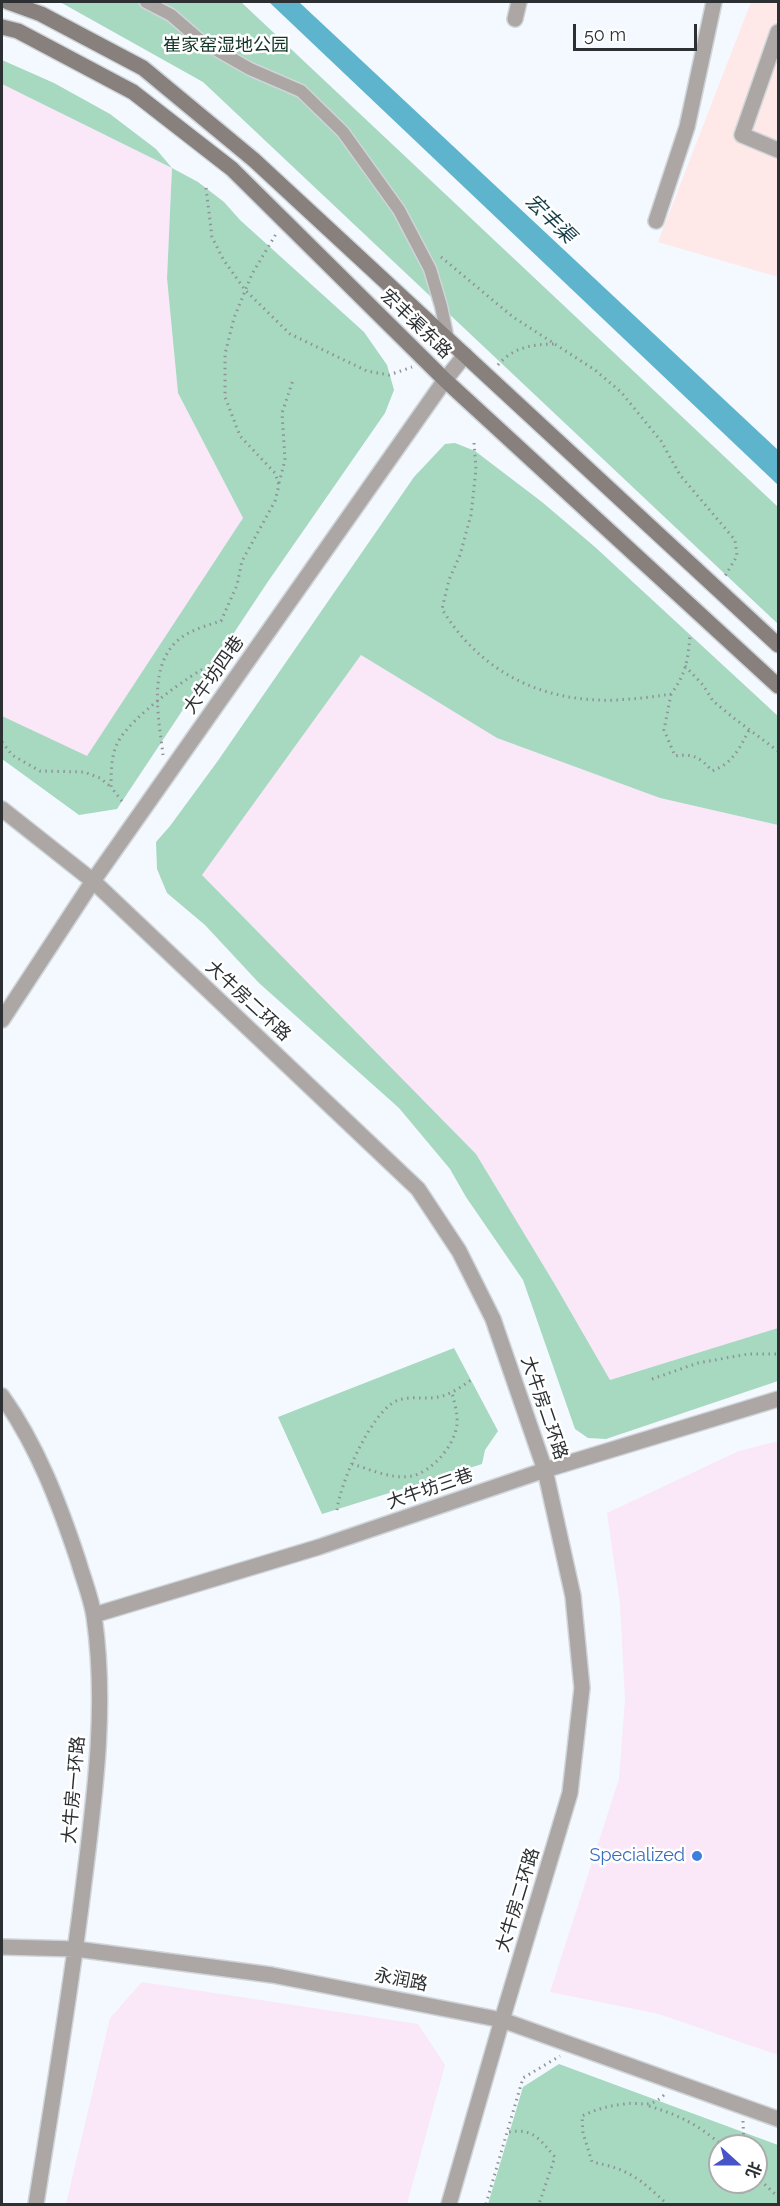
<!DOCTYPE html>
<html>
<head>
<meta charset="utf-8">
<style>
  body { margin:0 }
  #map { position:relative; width:780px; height:2206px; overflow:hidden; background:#f3f9fe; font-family:Raleway,"Noto Sans SC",sans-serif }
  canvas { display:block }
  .frame { position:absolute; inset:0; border:3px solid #2c3033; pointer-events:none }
  .north { position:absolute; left:708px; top:2134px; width:60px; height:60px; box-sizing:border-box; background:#fff; border:2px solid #abacad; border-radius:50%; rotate:111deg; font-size:16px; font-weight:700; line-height:24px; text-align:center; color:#2c3033 }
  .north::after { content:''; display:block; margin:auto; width:21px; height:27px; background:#4853c8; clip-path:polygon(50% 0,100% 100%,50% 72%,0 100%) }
  .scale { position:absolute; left:573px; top:24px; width:124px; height:27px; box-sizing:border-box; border:3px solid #2c3033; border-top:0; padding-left:8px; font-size:18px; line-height:21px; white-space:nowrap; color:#2c3033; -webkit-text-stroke:4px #fff; paint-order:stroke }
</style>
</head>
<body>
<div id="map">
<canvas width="780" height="2206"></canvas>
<div class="frame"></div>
<div class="north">北</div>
<div class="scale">50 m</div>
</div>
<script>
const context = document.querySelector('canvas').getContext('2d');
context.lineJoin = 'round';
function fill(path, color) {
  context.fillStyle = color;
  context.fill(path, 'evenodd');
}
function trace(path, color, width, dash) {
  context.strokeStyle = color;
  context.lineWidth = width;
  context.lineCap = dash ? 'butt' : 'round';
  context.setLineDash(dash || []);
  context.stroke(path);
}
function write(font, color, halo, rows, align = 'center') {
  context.font = font + ' Raleway,"Noto Sans SC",sans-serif';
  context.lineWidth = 5;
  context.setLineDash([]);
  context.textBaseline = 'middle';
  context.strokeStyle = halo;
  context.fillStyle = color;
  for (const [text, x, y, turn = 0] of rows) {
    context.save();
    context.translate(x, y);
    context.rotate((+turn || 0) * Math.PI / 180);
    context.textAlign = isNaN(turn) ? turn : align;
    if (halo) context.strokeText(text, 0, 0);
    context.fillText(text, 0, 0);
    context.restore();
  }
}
const commercial = new Path2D(`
  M2,84l170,84 -5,110 11,115 65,125 -156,239 -85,-41z
  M361,655l136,83 163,60 118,27v503l-168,52 -56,-97 -78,-129 -274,-279z
  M778,1441v614l-119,-41 -109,-22 69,-213 6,-79 -5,-96 -13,-91 132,-62z
  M142,1982l276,42 27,41 -38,139h-341l44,-186z`);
const industrial = new Path2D(`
  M751,2h27v275l-120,-35z`);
const green = new Path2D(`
  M60,2h181l537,505v117l-575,-542z
  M2,60l52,23 56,31 46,35 16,19 26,14 26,20 16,18 124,112 23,33 7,25 -9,23 -118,170 -150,226 -38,6 -77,-56v-43l85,40 156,-238 -65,-125 -11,-115 5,-110 -170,-84z
  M455,443l20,8 67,51 53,45 183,169v109l-118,-27 -163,-60 -136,-83 -159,220 274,279 78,129 56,97 168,-52v53l-172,58 -18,-1 -13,-9 -52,-149 -57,-83 -16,-28 -51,-61 -140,-125 -54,-58 -38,-32 -10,-24 -1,-27 14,-16 47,-64 197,-285 31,-33z
  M454,1348l44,83 -13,19 -3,14 -160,50 -44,-97z
  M559,2064l219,81v59h-290l35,-117zM720,2146h36v36h-36z`);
const water = new Path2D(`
  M269,2h30l479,448v35z`);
const path = new Path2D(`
  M206,188l6,49 11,22 22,31 45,44 77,37 22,4 23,-8
  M441,257l72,60 82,53 26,22 40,49 19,34 55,65 2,16 -12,20
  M498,365c14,-17 34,-21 56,-21
  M474,443l2,26 -5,46 -11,40 -11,25 -7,29c38,63 101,94 174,91 19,-1 37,-3 55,-6 15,-20 17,-34 19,-59
  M279,483l6,-23 -3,-47 11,-33
  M685,666l18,19 10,16 22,18 43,32
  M671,694l-7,36 11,26c18,-3 26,2 37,15 20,-7 28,-23 37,-41
  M2,742l10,13 28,16 44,1 16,6 11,9
  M163,755c-4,-37 -17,-92 19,-118 12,-8 26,-12 39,-16l16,-36 5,-24 33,-60 4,-16 -4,-12 -35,-37 -15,-39v-43l9,-36 18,-44 24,-40
  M122,801l-11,-14c0,-15 0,-32 7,-45 13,-25 71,-67 96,-79
  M652,1379l46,-16 50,-9h30
  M352,1464c17,5 41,16 60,12 21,-5 43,-31 45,-52 1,-10 -3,-22 -5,-32
  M337,1510c3,-27 34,-97 59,-109 14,-6 28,-1 42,-4 12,-2 23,-10 33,-17
  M664,2095c-16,15 -22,6 -40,9 -15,2 -28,5 -42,12l1,17 9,29c37,7 48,17 75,42
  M649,2106c32,10 48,18 74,40
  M743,2121l1,25
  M509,2132c25,-4 31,8 46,25l-16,47
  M756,2176l22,21
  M486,2204l37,-126 37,-22`);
const pedestrian = new Path2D(`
  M146,2l25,13 30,26 49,28 51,22 42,41 56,78 31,59 11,37 7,34`);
const minor = new Path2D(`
  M515,19l4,-17
  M778,32l-36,103 36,15
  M656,221l31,-94 27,-125`);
const tertiary = new Path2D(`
  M2,809l91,72 325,308 41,62 34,68 52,151 28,126 9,92 -12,105 -68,227 -53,184
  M2,1020l91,-139 352,-501 20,-25
  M2,1396c35,49 57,107 76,164 5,18 13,37 16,56 13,89 1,178 -10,266 -13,108 -31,215 -48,322
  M94,1615l225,-68 226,-77 233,-71
  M2,1947l74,2 196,26 230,45 276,99`);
const secondary = new Path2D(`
  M8,2l33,12 102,54 111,92 524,485
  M2,27l16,4 115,61 99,77 213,211 333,306`);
const markers = [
  [697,1856,6,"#3f7fe0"]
];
const parkNames = [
  ["崔家窑湿地公园",226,46]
];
const streetNames = [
  ["宏丰渠东路",416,324,44],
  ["大牛坊四巷",214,675,-55],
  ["大牛房二环路",248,1001,43],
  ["大牛房二环路",544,1408,71],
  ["大牛坊三巷",430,1489,-19],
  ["大牛房一环路",74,1790,-85],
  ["大牛房二环路",518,1900,-73],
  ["永润路",401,1980,11]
];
const shopNames = [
  ["Specialized",685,1856]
];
const waterNames = [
  ["宏丰渠",550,219,44]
];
fill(commercial, '#fae7f8');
fill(industrial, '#fee8e8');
fill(green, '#a7d8c0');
fill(water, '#5eb4cd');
trace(pedestrian, '#cfd5d9', 15);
trace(minor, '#cfd5d9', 18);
trace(tertiary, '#cfd5d9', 18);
trace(secondary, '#cfd5d9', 18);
trace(path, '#8e9397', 3, [1.5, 4.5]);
trace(pedestrian, '#aca7a4', 12);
trace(minor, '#aca7a4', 15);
trace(tertiary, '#aca7a4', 15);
trace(secondary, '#87807c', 15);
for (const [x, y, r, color] of markers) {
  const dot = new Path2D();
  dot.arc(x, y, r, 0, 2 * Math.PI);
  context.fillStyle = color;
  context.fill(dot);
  trace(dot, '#fff', 2);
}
write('18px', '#133527', '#fff', parkNames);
write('18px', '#2c3033', '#fff', streetNames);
write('18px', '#366cbe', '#fff', shopNames, 'right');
write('italic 20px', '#143d47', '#fff', waterNames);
</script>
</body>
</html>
